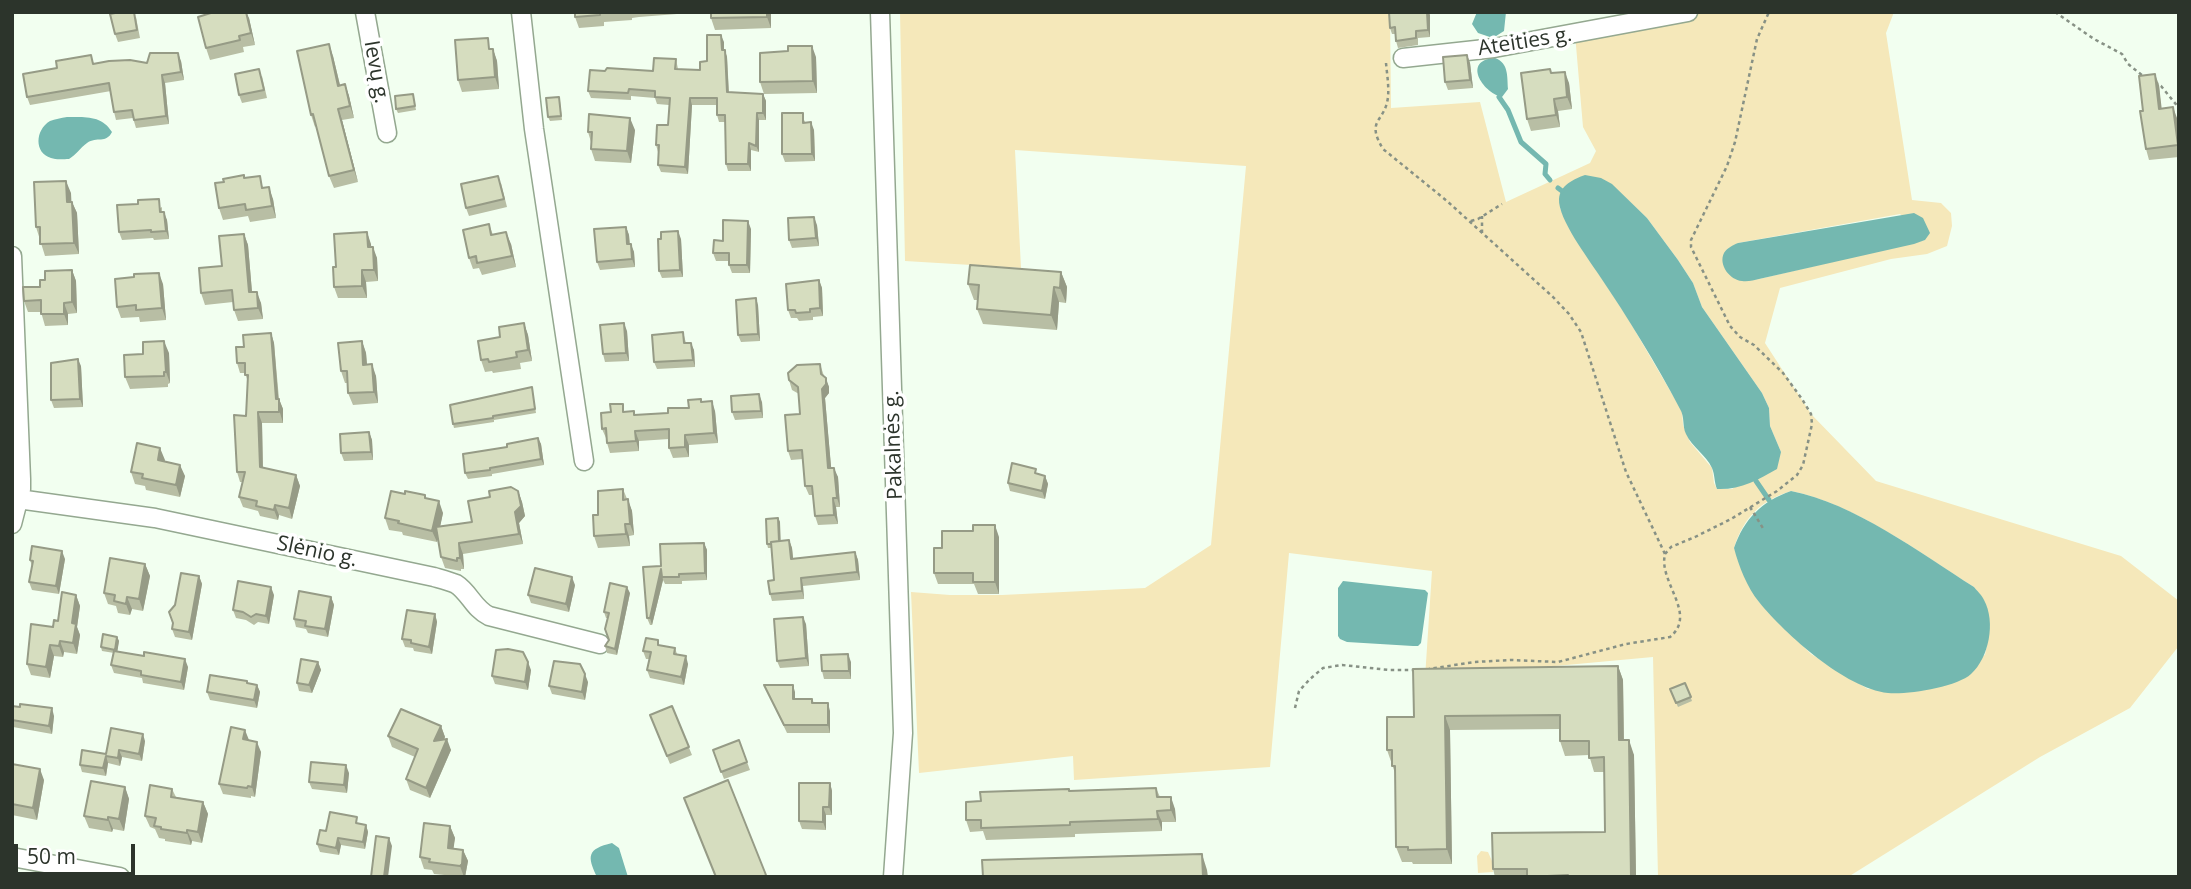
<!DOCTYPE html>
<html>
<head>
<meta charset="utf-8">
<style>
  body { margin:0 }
  #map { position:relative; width:2191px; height:889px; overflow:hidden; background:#f2fff0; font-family:"Open Sans",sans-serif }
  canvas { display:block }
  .frame { position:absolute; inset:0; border:14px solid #2c342b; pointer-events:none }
  .scale { position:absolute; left:14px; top:844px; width:121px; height:32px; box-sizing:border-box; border:4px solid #2c342b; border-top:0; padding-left:9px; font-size:21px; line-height:24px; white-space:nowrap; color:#2c342b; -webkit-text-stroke:5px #fff; paint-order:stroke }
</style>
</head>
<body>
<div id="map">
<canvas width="2191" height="889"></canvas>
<div class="frame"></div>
<div class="scale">50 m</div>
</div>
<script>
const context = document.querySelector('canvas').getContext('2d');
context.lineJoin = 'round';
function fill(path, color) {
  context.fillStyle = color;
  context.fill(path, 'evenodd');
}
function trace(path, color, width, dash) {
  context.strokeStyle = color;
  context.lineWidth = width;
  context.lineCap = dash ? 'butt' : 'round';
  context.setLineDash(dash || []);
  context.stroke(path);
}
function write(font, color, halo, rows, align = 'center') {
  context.font = font + ' "Open Sans",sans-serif';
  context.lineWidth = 7;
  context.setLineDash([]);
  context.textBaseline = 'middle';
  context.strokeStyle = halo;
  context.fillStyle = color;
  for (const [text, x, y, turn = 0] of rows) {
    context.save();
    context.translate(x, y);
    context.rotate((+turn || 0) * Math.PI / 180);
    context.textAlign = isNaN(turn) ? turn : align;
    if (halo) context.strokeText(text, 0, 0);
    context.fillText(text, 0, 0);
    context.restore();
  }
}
const green = new Path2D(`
  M900,12h490l1,96 89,-6 26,100 84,-39 6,-12 -13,-24 -8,-93 113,-22h206l-8,21 26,167 29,3 10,10 1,13 -5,20 -20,8 -36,5 -111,29 -15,55 46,71 65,67 245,75 58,45 -1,46 -48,61 -90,49 -192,120h-190l-5,-220 -228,21 7,-107 -143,-18 -19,214 -196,13 -1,-24 -154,17 -8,-181 39,3h52l143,-7 66,-43 35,-379 -231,-16 6,118 -116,-7zM1611,184l36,34 31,42 15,23 9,24 60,86 7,15 1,18 11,26 -49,37h-15l-3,-6 -2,-15 -22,-26 -7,-17 -1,-14 -55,-94 -58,-89 -9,-20zM1900,214l25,26 -166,39 -17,2 -16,-31 12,-7zM1791,491c64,13 129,62 183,96 19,24 17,39 11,68l-117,34 -57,-35 -52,-52 -25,-54c10,-31 26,-47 57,-57z
  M1481,851l7,1 4,9 1,11 -15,1 -1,-17z`);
const water = new Path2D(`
  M1477,12h29l-2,19 -11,7 -15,-5 -6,-9z
  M1495,58c14,5 12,19 13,31l-6,8c-20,-5 -40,-37 -7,-39z
  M67,117c17,0 35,-2 45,15 -6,12 -15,4 -25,11 -7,5 -11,12 -18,16 -5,0 -13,1 -18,-1 -17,-5 -16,-28 -1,-37 5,-2 11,-3 17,-4z
  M1585,175l16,3 11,6 35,34 31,42 15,23 9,24 60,86 7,15 1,18 11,26 -4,17c-19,11 -37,21 -60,20 -3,-7 -2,-14 -5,-21 -6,-13 -20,-21 -26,-34 -4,-8 -1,-17 -6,-25 -24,-46 -52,-91 -81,-134 -11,-17 -41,-56 -40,-76 1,-14 15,-20 26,-24z
  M1914,213l9,5 7,15 -5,7 -11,4 -155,35c-5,1 -11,3 -17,2 -12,-1 -24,-16 -18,-28 3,-5 9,-8 14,-10z
  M1791,491c63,12 129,62 183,96 3,4 8,8 10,13 12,22 5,58 -13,74 -14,13 -64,21 -83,19 -43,-5 -102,-58 -129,-91 -12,-15 -20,-35 -25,-54 10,-29 28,-47 57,-57z
  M1343,581l82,9 3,3 -7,50 -3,3h-5l-66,-4 -7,-3 -2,-3v-48z
  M612,843l7,5 9,29h-31c-10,-21 -10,-28 15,-34z`);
const stream = new Path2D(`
  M1499,97l9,13 13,32 25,22 -1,10 5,6
  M1558,188l4,3
  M1756,481l13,19`);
const path = new Path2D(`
  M2055,12l39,27 28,15 6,10 15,12
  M1386,63c1,11 3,23 2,34 -3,26 -23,22 -5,52l64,52 106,96 16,17 12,18 45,140 39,82c-7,28 33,60 5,83l-44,7 -68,18 -47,-2 -37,2 -45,7
  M2155,82l6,4 18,22
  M1471,221l7,-2 24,-15
  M1482,233v-17
  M1750,507l14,23
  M1665,554l6,-7 24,-10 36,-18 46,-28 20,-16 6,-10 9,-41 -1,-10 -9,-15 -19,-26 -29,-28 -14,-8 -10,-11 -39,-79v-7l36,-74 8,-24 22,-103 12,-27
  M1295,708l4,-17 11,-12 13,-11 19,-3 47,5h26`);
const street = new Path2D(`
  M365,12l22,121
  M521,12l13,117 50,332
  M880,12l23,721 -10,144
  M1403,58l91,-10 194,-36
  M12,256l9,223v10l-9,35
  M18,499l137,19 279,59c7,2 15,4 22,7 13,8 18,25 33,32l111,28
  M12,857l108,20`);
const wall = new Path2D(`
  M575,12h102v2l-38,3 -7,1v2l-28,2v4l-25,2 -4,-11z
  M711,12h60v16l-56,2 -4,-12z
  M1430,15v22l-12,1v7l-20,3 -2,-7 -1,-7h-3l-2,-6z
  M136,17l4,21 -22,4 -3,-8z
  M249,18l6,27 -12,2 1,5 -34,8 -4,-12z
  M724,42v8l3,7 2,35 34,2 3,7v19h-7v32l-8,-2v21h-23l-2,-7 -1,-42h-6l-2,-7v-10h-25l-4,69 -27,-2 -3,-7v-13l-2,-7 12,-20 1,-20 -12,-1 -2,-6 -24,-2v4l-40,-2 -3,-7 17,-20h48l23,-12 2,10 22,1z
  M493,49l4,12 2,28 -37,3 -4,-12z
  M1467,55l3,8 3,25 -25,2 -3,-8z
  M333,56l7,29 5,-1 4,12 5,22 -12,2 16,62 -24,6 -5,-12 -13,-50 -1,1 -4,-12z
  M816,57l1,36 -53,1 -4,-12z
  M181,61l3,19 -19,3 4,41 -33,4 -3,-10 -17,2 -2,-8 -3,-21 -81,14 -3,-8 67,-33z
  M1552,73l17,10 3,26 -14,2 2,16 -29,4 -4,-12z
  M262,76l5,22 -25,5 -3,-8z
  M2159,85l2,24 16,9 2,13v26l-30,3 -3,-11 -3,-38z
  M413,94l3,16 -18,3 -2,-4z
  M560,101l2,19 -12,1 -2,-4z
  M805,120v3l9,7 1,31 -30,1 -3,-8z
  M635,130l-4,33 -36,-2 -4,-12v-7l-3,-10z
  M245,178l19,10 9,11 3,19 -26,4 -2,-6 -25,4 -4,-12z
  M501,183l6,24 -38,9 -3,-8z
  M71,193v9h1l5,11 2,41 -34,2 -9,-29z
  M162,207v5l5,8 2,19 -15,1 -1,-2 -31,2 -3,-8z
  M489,224l4,11 18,9 5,23 -34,8 -3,-7 -6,1 -4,-11z
  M817,225l2,21 -27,2 -3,-8z
  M626,227l3,8 1,9 4,8 1,15 -35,3 -3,-8z
  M751,229l-1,44h-18l-3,-8v-4h-13l-3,-8 10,-12z
  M367,232l4,15 6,11 1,23 -12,1 1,16h-29l-4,-11 2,-20z
  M244,234l4,11 4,47 9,11 2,16 -25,2 -4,-11 -1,-8 -28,3 -4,-12 21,-27z
  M681,239l2,38 -21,1 -3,-7z
  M72,270l4,11 1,32 -9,1v11l-23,1 -4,-14h-13l-4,-11 16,-14 5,-7z
  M1061,272l6,15 -1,16 -7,-1 -2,28 -74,-6 -6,-15 1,-9h-4l-6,-16z
  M819,280l3,8 1,28 -10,1v3l-14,1 -2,-3h-6l-3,-8z
  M163,284l3,36 -26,2 -1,-5 -18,1 -4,-11z
  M758,305l2,36 -19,1 -3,-7z
  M524,323l4,12 4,26 -12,2 1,6 -28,4 -1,-2 -7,1 -4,-12 19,-23z
  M627,331l2,30 -24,1 -2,-8z
  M683,332l3,11 8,7 1,17 -38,2 -3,-7z
  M271,333l3,10 5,56 4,10v14h-21l1,45 33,7 4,11 -8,33 -13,-4 -1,5 -18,-4 -2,-5 -15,-4 -4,-10 4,-15h-3l-3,-10 9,-56 2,-34 -3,-9h-5l-3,-10 7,-16z
  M362,341l4,12 1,12 9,11 2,27 -25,2 -5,-12v-10h-3l-4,-12z
  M169,353l1,30 -2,1v3l-38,2 -5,-12z
  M820,364l4,12 5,11v6l-4,5 6,70 7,9 2,30h-4l2,17 -20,1 -3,-9 -2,-21h-4l-4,-9 -2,-27 -12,1 -3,-9 12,-37 -1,-20 -7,-4 -3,-10z
  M81,366l2,41 -29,1 -3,-8z
  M532,387l4,26 -42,7v2l-40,6 -1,-4z
  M701,399l1,3 13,9 3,32 -29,2v12l-16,1 -4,-10v-9l-30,2v10l-29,2 -3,-10 -1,-5 -4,-9 24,-17 9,3 33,-2 21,-5z
  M762,402l1,16 -28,2 -3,-8z
  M369,432l3,8 1,20 -29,1 -3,-8z
  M538,438l3,6 3,21 -52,9v2l-24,3 -3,-6 42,-26z
  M165,460l-1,1 21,15 -5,21 -34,-7 -1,-4 -10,-2 -4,-12z
  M1038,474l7,2 3,8 -3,15 -35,-8 -2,-8z
  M623,489l9,22 2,24 -5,1 1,10 -32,2 -4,-12 4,-21z
  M518,491l4,11 3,14 -6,7 4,21 -60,10 1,15h-3v2l-16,-3 -4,-11 -3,-19 -1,4 -34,-7 -1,-3 -13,-2 -4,-12 20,-24 20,1 1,3 17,15 -3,13 32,-4 18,-25z
  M778,518l2,4v19l9,-1 3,8 1,11 62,-7 3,8 2,20 -57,6 1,13 -32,2 -2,-7 4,-14 -3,-32h-3l-1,-4z
  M999,537v57h-21l-4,-10h-36l-4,-11z
  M704,543l3,7v30l-25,1v3h-17l-2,-4 -11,45h-2l-3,-7 14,-52z
  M65,559l-6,35 -27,-4 -3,-8 3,-16 -2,-6z
  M145,564l5,12 -7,35 -11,-2 -2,6 -12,-2 -2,-7 -8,-2 -4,-11z
  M199,576l3,8 -10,56 -17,-3 -3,-8 3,-24z
  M575,585l-6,27 -38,-9 -3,-8z
  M630,593l-13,62 -10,-2 -2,-7 4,-6 -1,-22h-2l-2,-6z
  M76,595l4,11 -3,21 3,8 -3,19 -13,-2 -1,5 -9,-1 -4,22 -19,-3 -4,-11z
  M274,595l-5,29 -11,-2 -4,3 -8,-5 -10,-2 -3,-8z
  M331,597l3,8 -6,32 -20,-4 -2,-4 -10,-2 -2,-8z
  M435,614l2,8 -5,32 -18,-3 -1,-3 -8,-1 -3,-8z
  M806,624l3,42 -29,2 -3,-7z
  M117,637l2,4 -2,10 71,16 -4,23 -41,-7 -1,-5 -28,-5 -3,-8 3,-12 -12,-2 -1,-4z
  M660,645l15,3 2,6 11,10 -4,21 -34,-7 -3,-8 3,-11h-4l-3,-8z
  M318,662l3,8 -9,23 -13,-2 -2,-8z
  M851,662v17h-27l-2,-8z
  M1618,666l5,14 1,60 10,15 2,122h-141l-2,-8 112,-37 -1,-60h-10l-5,-17 -24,1 -5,-15v-12l-110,1 2,134h-39l-1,-2h-10l-6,-15 -1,-74 -8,-23 27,-33z
  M531,670l-3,20 -33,-6 -3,-8z
  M247,681l1,3 9,1 3,7 -3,16 -47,-8 -3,-8z
  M588,682l-3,18 -33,-6 -3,-8z
  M1685,683l7,18 -14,6 -8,-18z
  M764,685l31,7v7h17l2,4 16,8v22h-43z
  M12,706l42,10 -2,18 -39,-7z
  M672,706l20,49 -22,9 -20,-49z
  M441,726l4,11 -1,3 7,10 -21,48 -20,-8 -4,-11 9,-22 -23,-10 -4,-11z
  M249,740l12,12 -6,45 -4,-1v2l-28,-4 -4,-10z
  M739,740l11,30 -26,9 -11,-29z
  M145,741l-3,20 -20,-4 -2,9 -12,-3 -2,13 -24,-4 -2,-7 26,-11z
  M12,764l32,16 -7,40 -25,-5z
  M349,773l-2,20 -35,-4 -3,-7z
  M830,783l2,8v24h-6v15l-24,-1 -3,-8z
  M125,787l4,12 -5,32 -11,-2 -1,3 -23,-4 -5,-12z
  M1156,788l4,9 15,12 1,13h-14v9l-87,3v3l-89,3 -3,-9 -13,1 -4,-12 15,-19 89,-10z
  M172,789l4,8 27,5 5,12 -6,29 -10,-2 -1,4 -26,-4v-2l-6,-1 -4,-9 -5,-2 -5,-11z
  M359,824l7,1 2,7 -3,17 -24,-4 -2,10 -19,-3 -3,-8 9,-13z
  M450,826l5,12 -2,10 10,2 5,11 -3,16 -31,-3 -2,-4 -8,-1 -4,-12z`);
const shadedWall = new Path2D(`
  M246,12l3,6 6,27 -4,-12z
  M767,12h4v16l-4,-11z
  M1427,12h2l1,3v22l-2,-7z
  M721,35l3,7v15l-2,-7z
  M329,44l4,12 10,42 -5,-12z
  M812,46l4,11 1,36 -4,-12z
  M493,49l4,12 2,28 -4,-12z
  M725,50l2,7 2,42 -2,-7z
  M178,53l3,8 3,19 -3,-8z
  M1467,55l3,8 3,25 -3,-8z
  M1565,72l4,11 3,26 -5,-12z
  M2155,74l4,11 4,35 -4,-11z
  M162,75l3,8 4,41 -3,-8z
  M345,84l4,12 5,22 -4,-12z
  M763,94l3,7v19l-3,-7z
  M690,98l2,7 -4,69 -3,-7z
  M1554,99l4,12 2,16 -4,-12z
  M2173,107l4,11 2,13v16z
  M338,109l4,11 16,62 -4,-12z
  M757,113l2,7v32l-3,-6z
  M630,118l5,12 -4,33 -4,-12z
  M811,122l3,8 1,31 -3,-7z
  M749,143l2,7v21l-3,-7z
  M66,181l5,12 1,20 -5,-11z
  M269,187l4,12 3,19 -4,-12z
  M72,202l5,11 2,41 -5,-11z
  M164,212l3,8 2,19 -3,-8z
  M814,217l3,8 2,21 -3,-8z
  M748,221l3,8 -1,44 -3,-8z
  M626,227l3,8 1,17 -3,-8z
  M678,231l3,8 2,38 -3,-7z
  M367,232l4,12 1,15 -4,-12z
  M506,232l5,12 5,23 -4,-11z
  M244,234l4,11 5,59 -4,-12z
  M631,244l3,8 1,15 -3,-8z
  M373,247l4,11 1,23 -4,-11z
  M72,270l4,11 1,32 -5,-11z
  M362,270l4,12 1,16 -5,-12z
  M1061,272l6,15 -1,16 -6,-15z
  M159,273l4,11 3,36 -4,-12z
  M819,280l3,8 1,28 -3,-8z
  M1054,287l5,15 -2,28 -6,-15z
  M257,292l4,11 2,16 -5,-11z
  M756,298l2,7 2,36 -2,-7z
  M64,303l4,11v11l-4,-11z
  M524,323l4,12 4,26 -4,-11z
  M624,323l3,8 2,30 -3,-8z
  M271,333l3,10 5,64v-8l4,10v14l-7,-24z
  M164,341l5,12 1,30 -4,-11z
  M362,341l4,12 2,24 -5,-12z
  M691,343l3,7 1,17 -2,-7z
  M78,359l3,7 2,41 -3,-8z
  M372,364l4,12 2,27 -4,-11z
  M826,378l3,9v6l-4,5 7,79 -4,-9 -6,-79z
  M759,394l3,8 1,16 -2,-7z
  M712,401l3,10 3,32 -4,-10z
  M258,412l4,11 1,54 -3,-10z
  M635,431l4,10v10l-3,-10z
  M369,432l3,8 1,20 -2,-8z
  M685,435l4,10v12l-4,-10z
  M538,438l3,6 3,21 -3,-6z
  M160,448l5,12 -3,12 -4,-12z
  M180,465l5,11 -5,21 -4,-12z
  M834,468l4,9 2,30 -3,-9z
  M296,475l4,11 -8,33 -3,-11z
  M1045,476l3,8 -3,15 -3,-8z
  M518,491l4,11 3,14 -6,7 4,21 -4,-10 -4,-22z
  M833,498l3,9 2,17 -4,-9z
  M628,499l4,12 2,24 -4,-11z
  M439,501l4,12 -6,29 -5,-11z
  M275,505l4,10 -1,5 -4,-10z
  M778,518l2,4 1,26 -2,-4z
  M625,524l4,12 1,10 -4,-12z
  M995,525l4,12v57l-4,-12z
  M789,540l3,8 2,19 -3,-8z
  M459,543l4,11 1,15 -4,-11z
  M704,543l3,7v30l-2,-7z
  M62,551l3,8 -6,35 -3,-8z
  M855,552l3,8 2,20 -3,-8z
  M145,564l5,12 -7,35 -4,-12z
  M661,569l2,11 -11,45 -2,-7z
  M199,576l3,8 -10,56 -3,-8z
  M572,577l3,8 -6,27 -3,-8z
  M801,578l2,8 1,13 -2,-8z
  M271,587l3,8 -5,29 -3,-8z
  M627,587l3,6 -13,62 -2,-6z
  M76,595l4,11 -3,21 3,8 -3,19 -4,-11 -1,-20z
  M127,597l5,12 -2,6 -4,-11z
  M331,597l3,8 -6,32 -3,-8z
  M435,614l2,8 -5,32 -3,-7z
  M803,617l3,7 3,42 -3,-8z
  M117,637l2,4 -2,13 -2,-4z
  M60,641l4,11 -1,5 -4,-11z
  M50,645l4,11 -4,22 -4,-11z
  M848,654l3,8v17l-2,-8z
  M686,656l2,8 -4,21 -3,-8z
  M185,659l3,8 -4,23 -3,-8z
  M318,662l3,8 -9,23 -3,-8z
  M528,662l3,8 -3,20 -3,-8z
  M1618,666l5,14 1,75 -5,-15z
  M585,674l3,8 -3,18 -3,-8z
  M257,685l3,7 -3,16 -3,-8z
  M793,685l2,7v15l-2,-8z
  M828,703l2,8v22l-2,-8z
  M52,708l2,8 -2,18 -3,-8z
  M1445,716l5,14 2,134 -5,-15z
  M441,726l4,11 -7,15 -4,-11z
  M245,730l4,10 -6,-1z
  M143,734l2,7 -3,20 -3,-7z
  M447,739l4,11 -21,48 -4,-10z
  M1629,740l5,15 2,122h-5z
  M257,742l4,10 -6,45 -3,-10z
  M119,750l3,7 -2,9 -2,-8z
  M106,756l2,7 -2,13 -3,-8z
  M346,765l3,8 -2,20 -3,-8z
  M40,769l4,11 -7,40 -4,-12z
  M830,783l2,8v24l-3,-8z
  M125,787l4,12 -5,32 -5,-12z
  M1171,797l4,12 1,13 -5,-12z
  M203,802l5,12 -6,29 -4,-11z
  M823,807l3,8v15l-3,-8z
  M1157,811l5,11v9l-4,-12z
  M108,817l5,12 -1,3 -4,-12z
  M366,825l2,7 -3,17 -2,-7z
  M450,826l5,12 -3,22 -4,-12z
  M187,830l5,11 -1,4 -4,-12z
  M338,838l3,7 -2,10 -3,-7z
  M389,838l3,8 -4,31h-4z
  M463,850l5,11 -3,16h-1l-4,-11z
  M1202,854l5,16 1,7h-5z`);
const building = new Path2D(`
  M120,12h14l3,18 -22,4 -5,-20z
  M214,12h32l5,21 -12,3 1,4 -34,8 -8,-31z
  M575,12h25v3l-25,2z
  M711,12h56v5l-56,1z
  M1389,12h38l1,18 -12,1v7l-20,3 -1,-14 -5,1z
  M707,35h14l1,15h3l2,42 36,2v19h-6l-1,33 -7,-3 -1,21h-22l-1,-49h-8v-17h-27l-5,69 -27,-2 1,-20h-3l1,-20h11l2,-27 -15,-1v-6l-26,-2 -1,4 -40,-2 2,-21 15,1 2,-3 46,3 1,-13 22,1 -1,10 25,1v-8l7,-1z
  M488,38l1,11h4l2,28 -37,3 -3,-40z
  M329,44l9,42 7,-2 5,22 -12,3 16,61 -25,6 -16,-62 -2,1 -14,-64z
  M788,46h24l1,35 -53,1v-29l28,-2z
  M150,53h28l3,19 -19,3 4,41 -32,4 -2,-10 -18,2 -5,-29 -82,14 -4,-23 34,-6 -1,-7 35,-6 2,9 16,-3 21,-1 17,3z
  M1467,55l3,25 -25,2 -2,-25z
  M259,69l5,21 -25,5 -4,-21z
  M1550,69l1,4 14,-1 2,25 -13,2 2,16 -29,4 -6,-46z
  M2155,74l4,35 14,-2 5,38 -32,4 -6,-38h3l-4,-35z
  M413,94l2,12 -19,3 -1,-13z
  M559,97l2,19 -13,1 -2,-19z
  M782,113h21v10l8,-1 1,32h-30z
  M589,114l41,4 -3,33 -36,-2 1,-17h-4z
  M244,175v3l16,-2 2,12 7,-1 3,19 -26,4 -1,-6 -26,4 -4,-25 9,-1 -1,-3z
  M498,176l6,23 -38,9 -5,-24z
  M66,181l1,21h5l2,41 -34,1v-17h-4l-2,-45z
  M159,199l1,13h4l2,19 -15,1v-2l-32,2 -2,-27 21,-1v-4z
  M814,217l2,21 -27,2 -1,-22z
  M723,220l25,1 -1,44h-18v-12h-16l1,-13 9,1z
  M489,224l2,11 15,-3 6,24 -35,7 -1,-7 -7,2 -6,-28z
  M626,227l1,17h4l1,15 -35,3 -3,-33z
  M678,231l2,39 -21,1 -1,-32h3v-7z
  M367,232l1,15h5l1,23h-12v16l-28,1 -1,-20h3l-2,-33z
  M244,234l5,58h8l1,16 -24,2 -2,-20 -31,3 -2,-25 23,-2 -3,-30z
  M970,265l91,7 -1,16 -6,-1 -3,28 -74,-6 2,-24 -11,-1z
  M72,270v32l-8,1v11h-23v-14l-17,1 -1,-14h17v-7h5v-9z
  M159,273l3,35 -26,2v-5l-19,2 -2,-28 19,-2v-3z
  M819,280l1,28 -10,1v3l-14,1 -1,-3h-7l-2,-26z
  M756,298l2,36 -20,1 -2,-35z
  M524,323l4,27 -12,2 1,5 -28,5 -1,-3 -7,1 -3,-19 22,-4 -1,-10z
  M624,323l2,30 -23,1 -3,-29z
  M683,332l1,11h7l2,17 -39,2 -2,-27z
  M271,333l5,66h3v13h-21l2,55 36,8 -7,33 -14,-3 -1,5 -18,-4 1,-5 -18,-4 6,-25h-8l-3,-57 12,1 2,-41h-3v-12h-8l-1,-16h8l-1,-12z
  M164,341l2,31h-2v4l-39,1 -1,-22 19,-1v-12z
  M362,341l1,24 9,-1 2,28 -26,1 -1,-22h-6l-3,-28z
  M78,359l2,40 -29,1v-37z
  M820,364l1,10 5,4v6l-4,5 6,79h6l3,30h-4l1,17 -19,1 -3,-30h-7l-3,-36 -14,1 -3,-36 15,-1 -2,-27 -9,-7 -1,-7 9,-8z
  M532,387l3,22 -42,7v2l-40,6 -3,-19z
  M759,394l2,17 -29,1 -1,-16z
  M701,399v3l11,-1 2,32 -29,2v12l-16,1v-19l-34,2 1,10 -29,2 -1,-15 -4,1 -1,-16 10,-1 -1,-8h13v8l11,-1v4l34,-2v-5h21l-1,-8z
  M369,432l2,20 -30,1 -1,-19z
  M538,438l3,21 -51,9v2l-25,3 -2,-19 44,-7v-3z
  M137,443l23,5 -2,12 22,5 -4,20 -34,-7 1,-4 -12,-2z
  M1012,463l24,6 -1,4 10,3 -3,15 -34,-8z
  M511,487l7,4 3,15 -6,6 4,22 -60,9 1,15h-3v3l-16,-4 -5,-30 36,-5 -4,-21 22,-4 -1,-6z
  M623,489v11l5,-1 2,25h-5l1,10 -32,2 -1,-21h5v-24z
  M391,491l14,3v-3l20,4v3l14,3 -7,30 -34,-8 1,-2 -14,-3z
  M778,518l1,23 -8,1v2h-4l-1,-25z
  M973,525h22v57h-22v-9h-39v-25h8v-17h31z
  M789,540l2,19 64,-7 2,20 -56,6 1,13 -32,3 -2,-13 6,-1 -3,-38z
  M704,543l1,30 -26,1v3h-17l-1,-8 -11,49h-3l-4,-51 18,-1 -1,-22z
  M32,546l30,5 -6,35 -27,-4 4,-21 -3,-1z
  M110,558l35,6 -6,35 -12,-2 -1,7 -12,-3 1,-6 -11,-2z
  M535,568l37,9 -6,27 -38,-9z
  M181,573l18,3 -10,56 -17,-3 1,-6 -4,-11 6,-7z
  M238,581l33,6 -5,29 -10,-2 -5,3 -8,-5 -10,-2z
  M610,583l17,4 -12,62 -10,-3 4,-6 -4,-11 4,-16 -5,-1z
  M299,591l32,6 -6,32 -20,-3 1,-5 -12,-2z
  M62,592l14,3 -4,28 4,1 -3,19 -13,-2 -1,5 -9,-1 -4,22 -19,-3 4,-40 22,3 1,-7 4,1z
  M407,610l28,4 -6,33 -18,-4v-3l-9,-1z
  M803,617l3,41 -29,3 -3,-42z
  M103,634l14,3 -2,13 -14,-3z
  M646,638l12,2v5l17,3 -1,6 12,2 -5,21 -34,-7 4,-18 -8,-1z
  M508,649l15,3 5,10 -3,20 -33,-6 4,-26z
  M114,651l30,5v-4l41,7 -4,23 -40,-7v-4l-30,-6z
  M848,654l1,17h-27l-1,-16z
  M301,659l17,3 -9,23 -12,-2z
  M554,661l26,3 5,10 -3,18 -33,-6z
  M1618,666l1,74h10l2,137h-63v-2l-41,2v-8h-34l-1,-36 113,-1 -1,-75 -15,1v-17h-29v-26l-115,1 2,133 -39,1v-3h-12l-1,-81h-3v-16h-5v-33h27l-1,-48z
  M210,675l37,6v2l10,2 -3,15 -47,-8z
  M1685,683l6,14 -15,6 -6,-14z
  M764,685h29v14h19v4h16v22h-44z
  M20,704l32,4 -3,18 -37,-6v-14l8,1z
  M672,706l17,41 -22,9 -17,-41z
  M401,709l40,17 -7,15 13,-2 -21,49 -20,-9 12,-30 -30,-13z
  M231,727l14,3 -2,9 14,3 -5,45 -4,-1 -1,2 -28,-4z
  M111,728l32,6 -4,20 -20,-4 -1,8 -12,-2 -3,12 -23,-3 2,-15 24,4z
  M739,740l8,22 -26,10 -8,-22z
  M311,762l35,3 -2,20 -35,-3z
  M12,764l28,5 -7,39 -21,-4z
  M728,780l38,95 -3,2h-47l-32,-79z
  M91,781l34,6 -6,32 -11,-2v3l-24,-4z
  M799,783h31l-1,24h-6v15l-24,-1z
  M150,785l22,4 -1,8 32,5 -5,30 -11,-2v3l-26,-4v-2l-7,-1 2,-8 -11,-2z
  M1156,788l1,9h14v13l-14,1 1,8 -88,3v3l-89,3v-8h-15v-18l15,-1 -1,-9 89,-3v2z
  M330,812l27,5 -1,6 10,2 -3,17 -25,-4 -2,10 -19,-4 3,-14 6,1z
  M424,823l26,3 -2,22 15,2 -1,14 -2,2 -31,-4 1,-3 -10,-2z
  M376,836l13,2 -5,39h-13z
  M1202,854l1,23h-220l-1,-17z`);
const streetNames = [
  ["Ateities g.",1525,42,-9],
  ["Ievų g.",376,72,80],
  ["Pakalnės g.",894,445,-92],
  ["Slėnio g.",317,552,12]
];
fill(green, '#f5e8ba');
fill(water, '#74b8b0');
trace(stream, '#74b8b0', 5);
trace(street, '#94a890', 21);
trace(path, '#879185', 2.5, [3.5, 3.5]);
trace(street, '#fff', 18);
fill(wall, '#b8bea4');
fill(shadedWall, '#969b86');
fill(building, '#d6ddbf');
trace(building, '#969b86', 2);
write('21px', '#2c342b', '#fff', streetNames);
</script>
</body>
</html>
